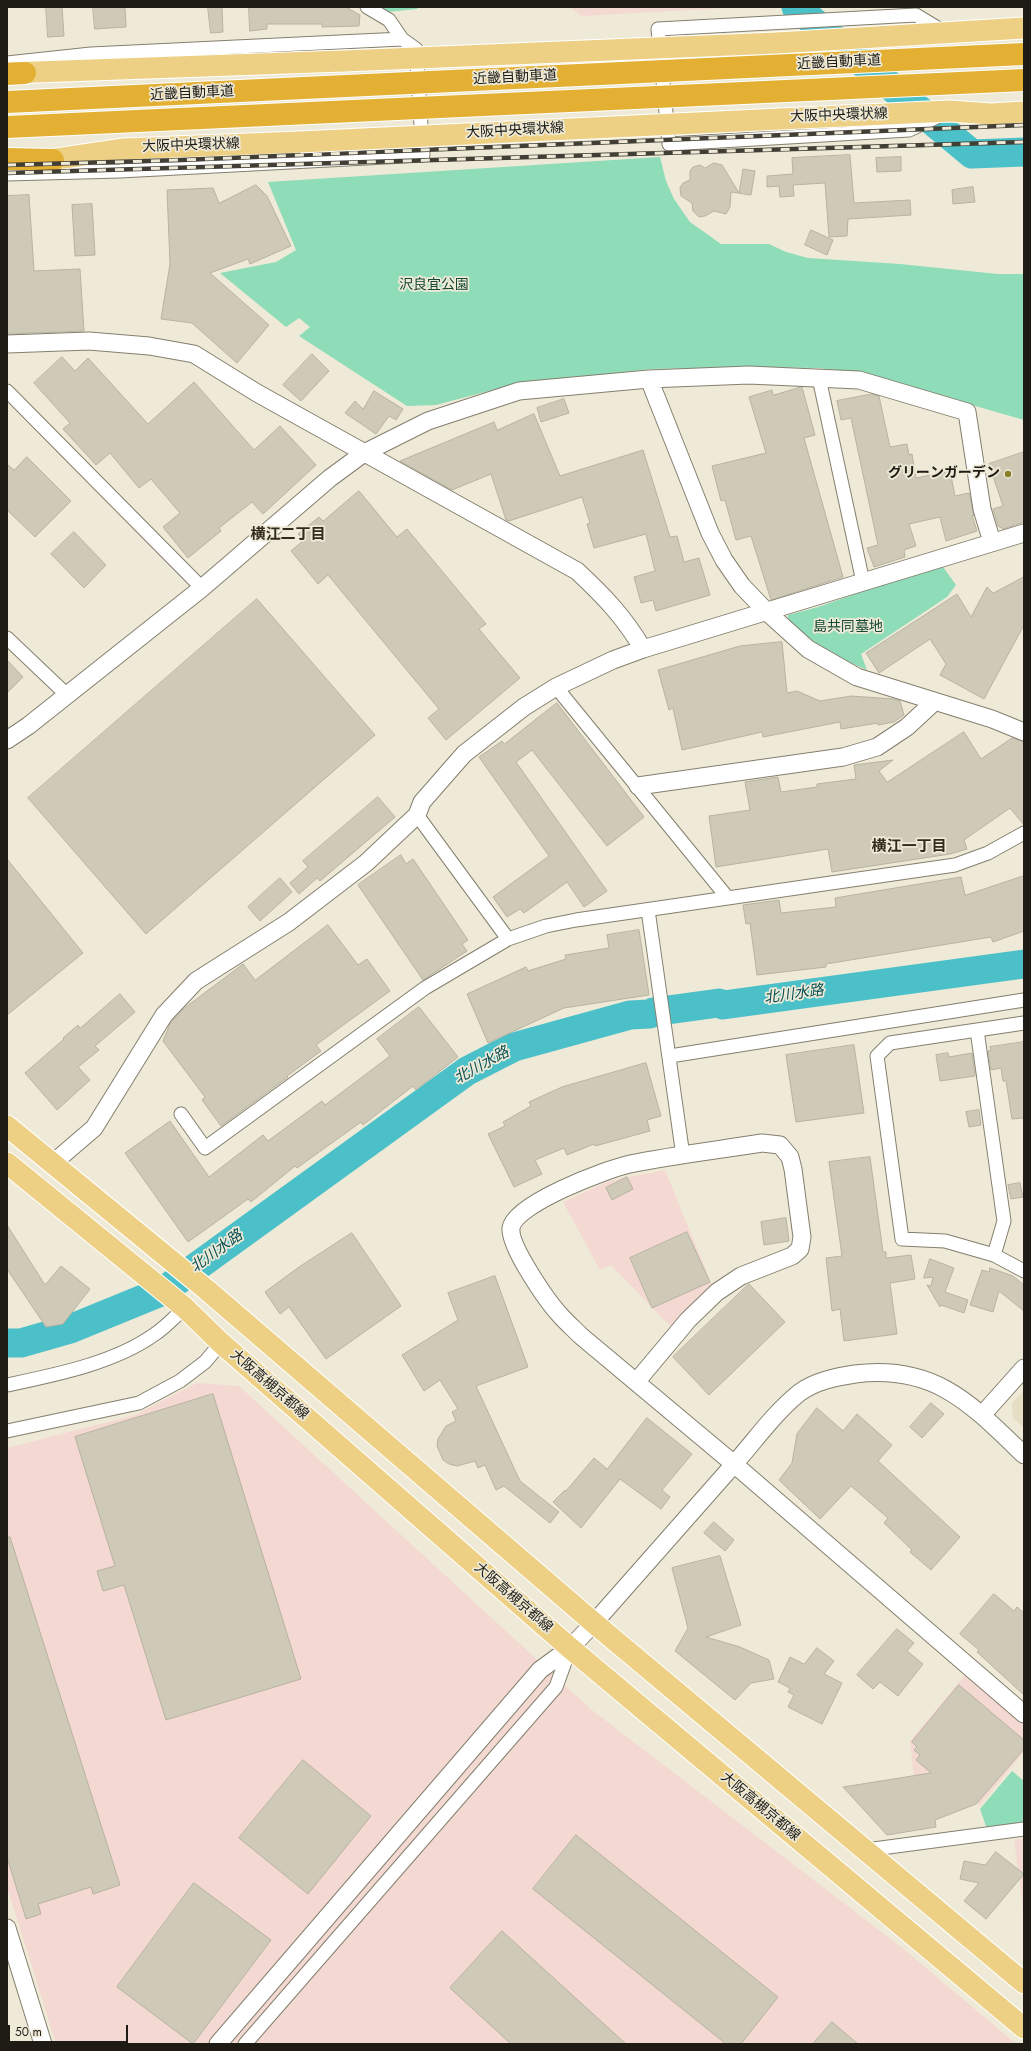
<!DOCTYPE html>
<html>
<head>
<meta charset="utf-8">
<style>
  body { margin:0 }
  #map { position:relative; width:1031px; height:2051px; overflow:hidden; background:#efead7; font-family:Jost,sans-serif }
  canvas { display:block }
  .frame { position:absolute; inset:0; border:8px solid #1d1b14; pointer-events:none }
  .scale { position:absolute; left:8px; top:2025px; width:120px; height:18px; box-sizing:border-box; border:2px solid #1d1b14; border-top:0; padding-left:5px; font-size:12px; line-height:14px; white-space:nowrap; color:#1d1b14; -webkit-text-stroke:3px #efead7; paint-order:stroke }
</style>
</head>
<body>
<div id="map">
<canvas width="1031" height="2051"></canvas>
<div class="frame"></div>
<div class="scale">50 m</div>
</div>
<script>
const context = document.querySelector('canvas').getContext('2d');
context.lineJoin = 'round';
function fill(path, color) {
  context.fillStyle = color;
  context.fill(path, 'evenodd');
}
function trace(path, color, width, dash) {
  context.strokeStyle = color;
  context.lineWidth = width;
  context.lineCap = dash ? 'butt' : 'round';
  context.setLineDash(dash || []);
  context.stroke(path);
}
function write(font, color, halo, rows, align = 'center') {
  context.font = font + ' Jost,"Noto Sans JP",sans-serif';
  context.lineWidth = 3.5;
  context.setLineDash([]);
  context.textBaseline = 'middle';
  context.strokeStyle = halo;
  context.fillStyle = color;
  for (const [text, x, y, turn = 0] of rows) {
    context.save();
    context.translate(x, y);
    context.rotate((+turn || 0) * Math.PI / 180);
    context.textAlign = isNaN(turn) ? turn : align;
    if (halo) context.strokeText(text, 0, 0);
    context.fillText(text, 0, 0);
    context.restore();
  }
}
const built = new Path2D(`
  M1024,1390v38l-11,-10 -1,-15z`);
const industrial = new Path2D(`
  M570,7h175l-164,9z
  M665,1170l47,115 -42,41 -59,-61 -11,5 -37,-68 46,-21z
  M197,1383l42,3 353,324 313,240 111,94h-960l-49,-157v-439l128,-33z
  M965,1675l59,50v27l-45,54 -14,-31 -51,4 -4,-38z
  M1014,1839h10v78z`);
const green = new Path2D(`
  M381,7h37l-1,2 -30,3z
  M660,157l6,24 8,18 16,23 31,22h48l17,8 22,6 92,6 98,10h26v146l-166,-48 -41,-4 -66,-1 -100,2 -136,15 -79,21 -29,1 -108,-70 11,-9 -11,-9 -13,9 -66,-54 56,-11 20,-12 -28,-68z
  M941,564l15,21 -9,12 -86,57 6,16 -36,-16 -43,-31v-8l30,-8z
  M1012,1771l12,10v43l-37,5 -7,-20z`);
const river = new Path2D(`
  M796,7l176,147 52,-2
  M7,1343h14l49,-14 93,-38 304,-220 47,-24 116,-32 20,-1 3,-2 66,-9 4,2 301,-41`);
const building = new Path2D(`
  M46,7h16l2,29 -16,1z
  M93,7h32l1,20 -31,2z
  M208,7h14l1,25 -12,1z
  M249,7h97l14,8 -1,11 -37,1v-3h-55v5l-17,2z
  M850,155l4,48 56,-3 1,15 -63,4 -1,17 -18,1 -4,-54 -32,2 1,11 -14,1 -1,-11 -12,1v-11l26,-2 -1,-16z
  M901,157v14l-24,1 -1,-14z
  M714,163l8,2 17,28 4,-24 12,2 -4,24 -20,-3 -1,15 -4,7 -12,-3 -9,5 -6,1 -6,-6 -1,-8 -11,-7 -1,-8 3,-5 7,-3v-9l3,-4 7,-2 5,3z
  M256,185l11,11 24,50 -41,18 -2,-5 -38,14 59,52 -32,38 -45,-40 -31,-4 9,-55 -3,-74 46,-2 6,15z
  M973,187l2,15 -22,2 -1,-14z
  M29,195l5,76 46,-2 4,62 -77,3v-138z
  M92,204l3,51 -20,1 -3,-51z
  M811,230l22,10 -6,15 -22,-10z
  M312,354l17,17 -28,30 -18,-16z
  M62,357l13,14 13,-13 60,66 46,-42 60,68 26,-24 36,39 -53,49 -11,-12 -33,26 2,3 -33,27 -25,-31 17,-14 -29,-34 -12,9 -29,-35 -14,12 -33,-36 7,-6 -36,-40z
  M802,387l13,48 -11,3 39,139 -72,23 -20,-64 -15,4 -11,-40 -4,1 -9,-35 54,-13 -17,-56 23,-7 1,5z
  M374,391l29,18 -7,11 -7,-4 -13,18 -31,-21 10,-12 8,8z
  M872,394l7,2 11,51 17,-3 2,11 3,-1 4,24 34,-7 5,25 14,-3 5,23 -2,-1 5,16 -31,10 -6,-24 -31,7 7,22 -12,4 1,7 -31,10 -7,-19 11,-3 -27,-127 -10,2 -4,-19z
  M564,399l5,14 -28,9 -4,-14z
  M534,414l26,62 83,-26 27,87 7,-1 7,26 15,-4 11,37 -54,16 -3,-11 -12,3 -7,-26 21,-6 -9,-37 -52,14 -7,-24 3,-1 -8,-26 -73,24 -3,-1 -15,-46 -39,16 -52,-29 94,-39 3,8z
  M1024,452v70l-21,7 -5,-3 -5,-17 10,-3 -14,-42z
  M27,457l44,44 -36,36 -28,-27v-46l7,6z
  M359,491l38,46 10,-8 79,95 -7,5 41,49 -74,62 -18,-22 11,-9 -111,-134 -10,9 -27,-33 13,-11 -6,-6 21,-17 4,4z
  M74,532l32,33 -22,23 -33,-34z
  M1024,577v48l-40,74 -44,-24 6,-11 -16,-25 -51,34 -13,-20 91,-59 14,23 16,-30 6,6z
  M257,599l118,136 -229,199 -118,-136z
  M782,642l5,51 10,-2 23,10 31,-5 43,3 6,2 4,14 -10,7 -16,3v-2l-37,6 -1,-7 -77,15 -1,-5 -80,18 -9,-42 -4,2 -11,-40 82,-24z
  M7,660l16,17 -16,16z
  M557,703l87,114 -37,29 -75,-96 -16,12 91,129 -23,16 -17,-25 -43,31 -4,-4 -13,8 -14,-20 56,-41 -70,-99 23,-16 2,3z
  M964,732l17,27 31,-21 12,4v83l-14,-17 -46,32 3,9 -17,5 -118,18 -4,-23 -112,18 -7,-51 41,-6 -5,-28 33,-5 3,15 36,-5v-3l39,-5 -2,-14 39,-5 -14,11 8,11z
  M378,797l17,20 -75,64 -3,-3 -18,16 -9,-11 18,-16 -5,-6z
  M401,855l5,9 7,-5 55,81 -6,4 5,7 -44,29 -65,-95z
  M7,859l76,94 -76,62z
  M1024,876v55l-31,11 -2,-5 -165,27v3l-69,8 -7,-52 -4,1 -3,-19 36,-5 2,13 55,-6 -1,-9 126,-21 4,18z
  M280,878l12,14 -32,29 -12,-14z
  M328,925l30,40 9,-6 23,32 -74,54 5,6 -34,25 1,1 -67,49 -19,-26 3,-3 -42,-56 7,-17 12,-14 61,-46 12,16z
  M639,930l10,65 -85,13 -76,35 -21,-49 59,-27 2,4 38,-12 -1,-4 44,-7 -2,-13z
  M120,994l15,18 -40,34 4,4 -21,17 12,13 -33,30 -32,-37 39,-34 -1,-1 15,-13 2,3z
  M419,1007l39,50 -42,33 -3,-4 -50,39 -2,-3 -64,46 -2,-2 -44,36 -3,-3 -60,43 -63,-89 45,-32 39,56 54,-42 5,6 54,-40 3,4 65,-49 -13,-17z
  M1024,1042v76l-12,1 -6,-38h-3l-2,-13 -10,2 -3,-19 3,-1 -1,-3z
  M854,1045l10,68 -68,9 -10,-67z
  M948,1053l1,4 23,-4 3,23 -35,5 -4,-26z
  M646,1063l15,53 -14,4 3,11 -55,15 -1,-2 -27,11 -3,-7 -29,12 7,14 -28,13 -26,-53 17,-8 -2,-4 28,-16 -2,-4 33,-15z
  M979,1110l2,15 -12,2 -3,-15z
  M870,1157l13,95h3v6l25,-3 4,24 -25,4 7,51 -53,7 -4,-32 -8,2 -6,-53 16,-2 -13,-94z
  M627,1177l6,12 -21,11 -6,-12z
  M1020,1183l3,14 -12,2 -3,-14z
  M786,1218l3,23 -25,4 -3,-23z
  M7,1225l38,60 16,-19 29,23 -27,35 -17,3 -39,-58z
  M687,1232l23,50 -58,26 -22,-50z
  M352,1233l49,73 -75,53 -37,-52 -9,7 -15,-22 34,-25z
  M930,1259l24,9 -9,24 23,8 -4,13 -23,-8 -1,2 -13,-22 4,1 2,-9 -9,1z
  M990,1268l23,8 11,9v26l-25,-20 -6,21 -23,-7 12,-35 7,2z
  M495,1276l33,91 -52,19 44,95 39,31 -9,11 -46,-37 -8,4 -11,-25 -7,3 -3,-7 -18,5 -8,-2 -6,-4 -6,-14 1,-7 8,-13 10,-5 -4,-9 6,-3 -18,-29 -16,11 -22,-36 56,-35 -10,-27z
  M749,1284l36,38 -76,73 -36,-38z
  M213,1394l88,285 -135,41 -42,-135 -21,6 -6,-20 18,-5 -40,-129z
  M931,1403l13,11 -22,24 -12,-11z
  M817,1408l26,23 14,-17 35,31 -14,16 82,76 -29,33 -21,-18 2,-2 -28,-27 4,-5 -37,-32 -31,33 -41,-39 13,-17 5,-29z
  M647,1418l45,36 -30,36 8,7 -9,12 -41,-30 -39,49 -28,-26 12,-12 1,1 28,-33 13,11z
  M714,1522l20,18 -9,11 -21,-18z
  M7,1537h3l110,348 -27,9 -2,-7 -53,17 3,10 -15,5 -19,-62z
  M720,1556l21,69 -35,12 34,10 29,13 5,19 -23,4 -16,17 -60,-49 13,-23 -16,-60z
  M994,1594l20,17 3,-4 7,6v82l-47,-43 2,-2 -19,-16z
  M897,1629l17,14 -7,8 16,13 -25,32 -18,-14 -7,7 -16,-14z
  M817,1648l17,13 -10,13 18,9 -20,41 -34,-17 6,-12 -6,-3 2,-4 -12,-6 12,-25 14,7z
  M959,1685l65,55v9l-48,55 -41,16 1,7 -49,8 -44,-48 88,-14 -15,-13 4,-5 -6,-5 3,-3 -5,-5z
  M303,1760l68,56 -63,78 -69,-56z
  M576,1835l202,162 -37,47h-15l-193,-155z
  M996,1852l28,22 -38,45 -22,-18 15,-18 -19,-4 4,-18 21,4z
  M194,1883l77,57 -78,104 -76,-57z
  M502,1931l124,113h-115l-61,-56z
  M832,2022l26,22h-45z`);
const minor = new Path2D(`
  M367,7l22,13 13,19
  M7,63l84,-9 311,-15 14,10 7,106 -303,16 -113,3
  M941,115l-32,15 -240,14 -11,-115 258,-14 28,17
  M819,378l44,204
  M7,391l195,197
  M7,638l60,57
  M556,687l171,210
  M417,815l91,124
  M648,910l35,246
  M1024,1023l-134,20 -13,13 25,183 43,2 49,14 30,16
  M977,1030l27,191 -10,34
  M670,1056l354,-56
  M181,1114l24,34 220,-160 83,-49 38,-13 30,-6 379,-55 33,-12 36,-20
  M7,1385c48,-10 108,-22 148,-51 11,-7 20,-18 30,-26
  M7,1431l132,-28 41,-22 25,-19 16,-19
  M866,1850l158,-21
  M245,2044l311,-357 14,-39`);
const tertiary = new Path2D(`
  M7,344l82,-3 60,5 45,8 63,39 320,178c27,25 47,46 66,78
  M649,379l61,154 14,27 18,26 25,26 41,37 49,28 135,42 32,13
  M7,740l21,-14 174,-138 128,-110 34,-25 64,-32 91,-30 130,-12 100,-4 110,5 108,32 15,97 10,33
  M638,786l205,-29 34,-10 30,-20 27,-25
  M52,1164l42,-36 70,-113 32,-34 93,-59 77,-59 51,-48 5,-13 42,-48 60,-47 32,-20 57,-27 30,-11 381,-116
  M637,1381l51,-61 29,-28 24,-16 51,-20 8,-7 2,-12 -9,-68 -3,-12 -10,-12 -18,-2c-44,7 -88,12 -132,21 -23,5 -116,40 -119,64 -2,18 36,73 49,87 6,7 14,14 21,21l153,128 290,250
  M982,1415l42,-47
  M7,1928l36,116
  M218,2044l322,-374 30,-22 24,-25c45,-51 89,-101 134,-152 24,-26 43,-55 71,-78 16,-12 37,-16 56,-19 80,-10 116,30 169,81`);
const primary = new Path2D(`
  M777,43l247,-15
  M8,73l336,-12
  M780,119l170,-8 41,3 33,-2
  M36,162l88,-13 176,-7
  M7,1126l200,164 387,333 430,360
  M7,1163l178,145 36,35 349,305 454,380`);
const motorway = new Path2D(`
  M7,74l18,-1
  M7,159l46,1`);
const rail = new Path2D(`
  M7,165l175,-5 842,-35
  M7,173l1017,-31`);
const primaryBridge = new Path2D(`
  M344,61l433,-18
  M300,142l480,-23`);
const motorwayBridge = new Path2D(`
  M7,102l1017,-48
  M7,127l1017,-47`);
const markers = [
  [1008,474,4,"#878028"]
];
const streetNames = [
  ["近畿自動車道",839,63,-3],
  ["近畿自動車道",515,78,-3],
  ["近畿自動車道",192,94,-3],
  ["大阪中央環状線",839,116,-2],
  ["大阪中央環状線",515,131,-3],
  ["大阪中央環状線",191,146,-2],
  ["大阪高槻京都線",269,1385,41],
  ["大阪高槻京都線",513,1598,41],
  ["大阪高槻京都線",760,1807,40]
];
const parkNames = [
  ["沢良宜公園",434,286],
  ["島共同墓地",848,628]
];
const poiNames = [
  ["グリーンガーデン",1000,474]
];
const neighbourhoodNames = [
  ["横江二丁目",288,535],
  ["横江一丁目",909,847]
];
const waterNames = [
  ["北川水路",794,995,-8],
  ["北川水路",482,1066,-29],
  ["北川水路",217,1252,-36]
];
fill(built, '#e6dec4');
fill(industrial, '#f3d9d2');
fill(green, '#8edcb8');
trace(river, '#4bc0c9', 29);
fill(building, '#cfcab8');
trace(building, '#b8b2a1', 1);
trace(minor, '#847f6e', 15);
trace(tertiary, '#847f6e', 19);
trace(primary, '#fff', 23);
trace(motorway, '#fff', 24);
trace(minor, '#fff', 13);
trace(tertiary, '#fff', 17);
trace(primary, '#eed085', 21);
trace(motorway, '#e3b034', 22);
trace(rail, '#413e35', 4.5);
trace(rail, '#efead7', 3, [9]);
trace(primaryBridge, '#fff', 23, []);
trace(motorwayBridge, '#fff', 24, []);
trace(primaryBridge, '#eed085', 21);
trace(motorwayBridge, '#e3b034', 22);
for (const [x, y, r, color] of markers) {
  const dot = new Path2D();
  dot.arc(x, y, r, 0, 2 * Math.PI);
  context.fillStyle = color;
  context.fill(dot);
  trace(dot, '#efead7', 1.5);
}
write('14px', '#1d1b14', '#efead7', streetNames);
write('14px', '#144734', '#efead7', parkNames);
write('bold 14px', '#1d1b14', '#efead7', poiNames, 'right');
write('bold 15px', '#302b1d', '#efead7', neighbourhoodNames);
write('italic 15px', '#095055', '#efead7', waterNames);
</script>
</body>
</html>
